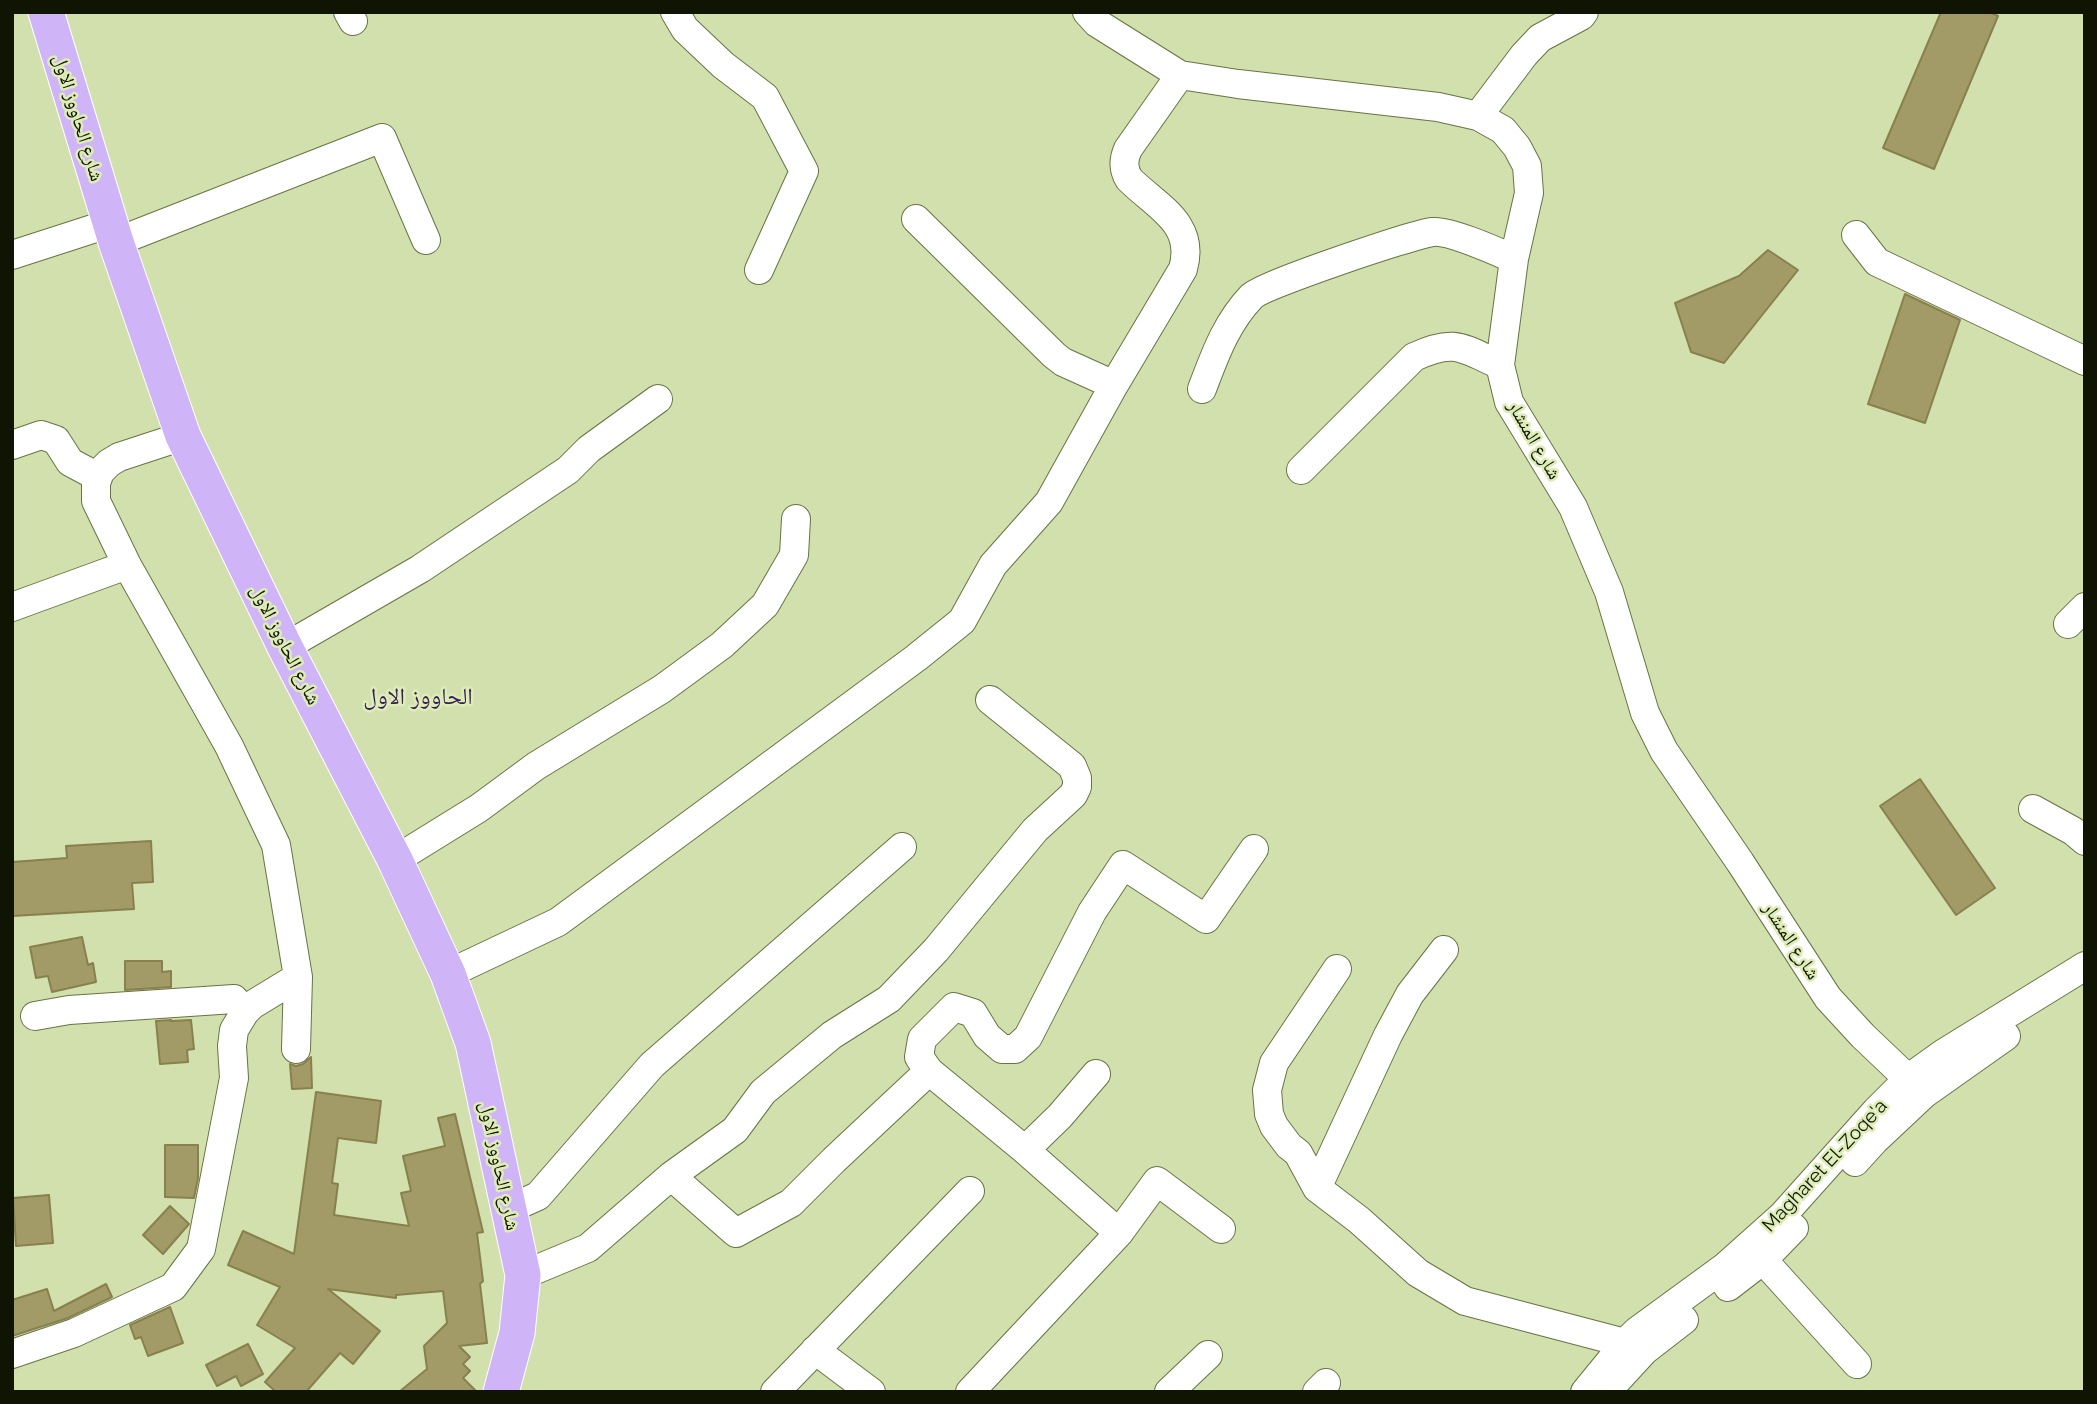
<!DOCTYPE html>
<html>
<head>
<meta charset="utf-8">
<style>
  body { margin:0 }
  #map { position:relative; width:2097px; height:1404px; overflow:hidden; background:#d1e0ac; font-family:Raleway,sans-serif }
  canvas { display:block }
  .frame { position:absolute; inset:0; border:14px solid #101403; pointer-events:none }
</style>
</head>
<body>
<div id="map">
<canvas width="2097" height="1404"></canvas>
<div class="frame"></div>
</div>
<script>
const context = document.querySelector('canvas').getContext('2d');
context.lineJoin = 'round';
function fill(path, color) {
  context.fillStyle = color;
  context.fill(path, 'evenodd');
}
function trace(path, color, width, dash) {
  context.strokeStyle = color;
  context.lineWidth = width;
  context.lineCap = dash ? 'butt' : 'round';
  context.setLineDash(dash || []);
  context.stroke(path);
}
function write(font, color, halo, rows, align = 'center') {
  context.font = font + ' Raleway,"Noto Naskh Arabic",sans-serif';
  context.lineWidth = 5;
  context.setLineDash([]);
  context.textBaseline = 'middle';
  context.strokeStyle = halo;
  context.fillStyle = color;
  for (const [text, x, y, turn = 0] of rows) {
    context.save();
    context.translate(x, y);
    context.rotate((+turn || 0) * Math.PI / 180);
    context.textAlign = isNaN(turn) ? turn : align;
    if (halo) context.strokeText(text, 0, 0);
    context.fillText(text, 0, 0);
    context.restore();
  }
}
const building = new Path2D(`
  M1941,12h48l9,4 -64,153 -51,-21z
  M1768,250l30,20 -74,93 -33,-11 -16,-49 64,-27z
  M1905,294l55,26 -35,103 -57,-19z
  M1920,779l75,109 -39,27 -76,-109z
  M151,841l2,41 -21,1 2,26 -122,7v-54l55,-4 -1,-12z
  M82,937l6,28 5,-2 3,19 -44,10 -4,-16 -12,2 -6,-31z
  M125,961h37v11l9,-1v16l-46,3z
  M171,1020v1l20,-1 3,29 -7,1 1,12 -28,2 -4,-43z
  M311,1057l1,31 -20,1 -2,-25 6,2 7,-2z
  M316,1092l65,9 -5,42 -38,-5 -6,45 6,1 -4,31 75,11 -8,-33 10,-2 -8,-35 42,-10 -7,-28 17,-4 28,118 -6,1 6,48 -3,3 7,59 -28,3 11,11 -7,7 7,7 -7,7 14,14h-78l28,-23 -3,-23 23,-23 -4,-32 -47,4v3l-68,-9 52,42 -27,33 -13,-11 -34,39h-30l-11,-10 30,-34 -38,-23 23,-38 -52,-22 15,-34 51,23z
  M165,1145h33v33l-4,20 -29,-1z
  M49,1195l4,48 -37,3 -3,-48z
  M170,1206l19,18 -26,30 -20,-19z
  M106,1284l6,13 -44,21 -56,18v-36l35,-11 7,22z
  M170,1307l13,36 -35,13 -7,-19 -6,2 -5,-14z
  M248,1344l15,30 -22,12 -5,-10 -19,10 -11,-21z`);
const minor = new Path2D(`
  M348,12l5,9
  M675,12l10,17 38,36 42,32 39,74 -45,99
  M1087,12l10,11 83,52 58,9 200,23 40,9 25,14 14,17 10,19 2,27 -15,66 -14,106 9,37 64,105 36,85 36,121 19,38 76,111 88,136 35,38 61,58
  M1478,116l46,-61 16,-17 41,-22 3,-4
  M916,219l138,136 9,7 51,23
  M1856,235l21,27 208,99
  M116,242l266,-104 44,102
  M12,255l99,-32
  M1202,389c13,-34 24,-66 50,-93 8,-10 162,-62 181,-64 16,-2 65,20 81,27
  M183,436l-64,21 -10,6 -9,9 -4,11v18l31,64 102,181 47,99 22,132 -2,72
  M12,445l29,-10 15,5 14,22 28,15
  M1301,470l113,-113c41,-19 48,-9 86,8
  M12,607l115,-42
  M2068,624l17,-17
  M285,647l135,-78 148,-99 21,-21 69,-50
  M2033,809l40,22 12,10
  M395,860l84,-52 57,-42 126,-77 60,-44 43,-40 29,-50 2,-36
  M1337,969l-63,94 -7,27 2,24 5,12 15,20 9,7 19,35 42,32 59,53 47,28 160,42
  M448,974l110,-52 358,-264 46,-37 31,-56 56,-63 65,-117 69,-116c13,-46 -26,-62 -54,-90 -6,-10 -6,-19 -1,-30l52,-74
  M35,1016l34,-6 165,-11 11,13
  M1025,1150l35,-34 36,-42
  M1855,1162l20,-22 49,-46 82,-58
  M671,1176l65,57 55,-30 43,-43 95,-89
  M1317,1188l71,-153 22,-41 34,-44
  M509,1209l29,-13 114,-131 250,-218
  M1119,1233l-94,-83 -96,-79 -10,-14 3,-18 32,-32 19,6 14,23 15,13h13l13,-12 64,-125 31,-47 83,54 48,-70
  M1763,1260l94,104
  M523,1275l65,-27 83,-72 64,-46 28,-38 69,-57 57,-36 47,-49 99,-120 38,-35 4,-8v-9l-5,-12 -82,-66
  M1728,1287l35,-27 31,-32
  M815,1350l56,42
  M12,1354l62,-21 99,-46 28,-38 33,-171 -2,-32 2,-16 11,-18 7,-7 46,-28
  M1609,1389l35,-38 40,-31
  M775,1392l195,-201
  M970,1392l149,-159 38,-52 64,48
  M1169,1392l39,-37
  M1317,1392l9,-9
  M1585,1392l40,-49 12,-12 89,-65 56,-50 94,-105 33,-33 35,-25 141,-87`);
const major = new Path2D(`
  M46,12l70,230 67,194 102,211 110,213 53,114 25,69 50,232 -6,58 -16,59`);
const streetNames = [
  ["شارع الحاووز الاول",78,118,73],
  ["شارع المنشار",1534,440,60],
  ["شارع الحاووز الاول",285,645,63],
  ["شارع المنشار",1791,941,57],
  ["شارع الحاووز الاول",499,1166,78],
  ["Magharet El-Zoqe'a",1825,1166,-47]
];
const quarterNames = [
  ["الحاووز الاول",418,697]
];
fill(building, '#a39b67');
trace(building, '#88814d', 2);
trace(minor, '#677444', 30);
trace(major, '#fff', 37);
trace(minor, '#fff', 28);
trace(major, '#d0b4f8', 35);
write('19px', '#101403', '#deedb8', streetNames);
write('23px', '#371d57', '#deedb8', quarterNames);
</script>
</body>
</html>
